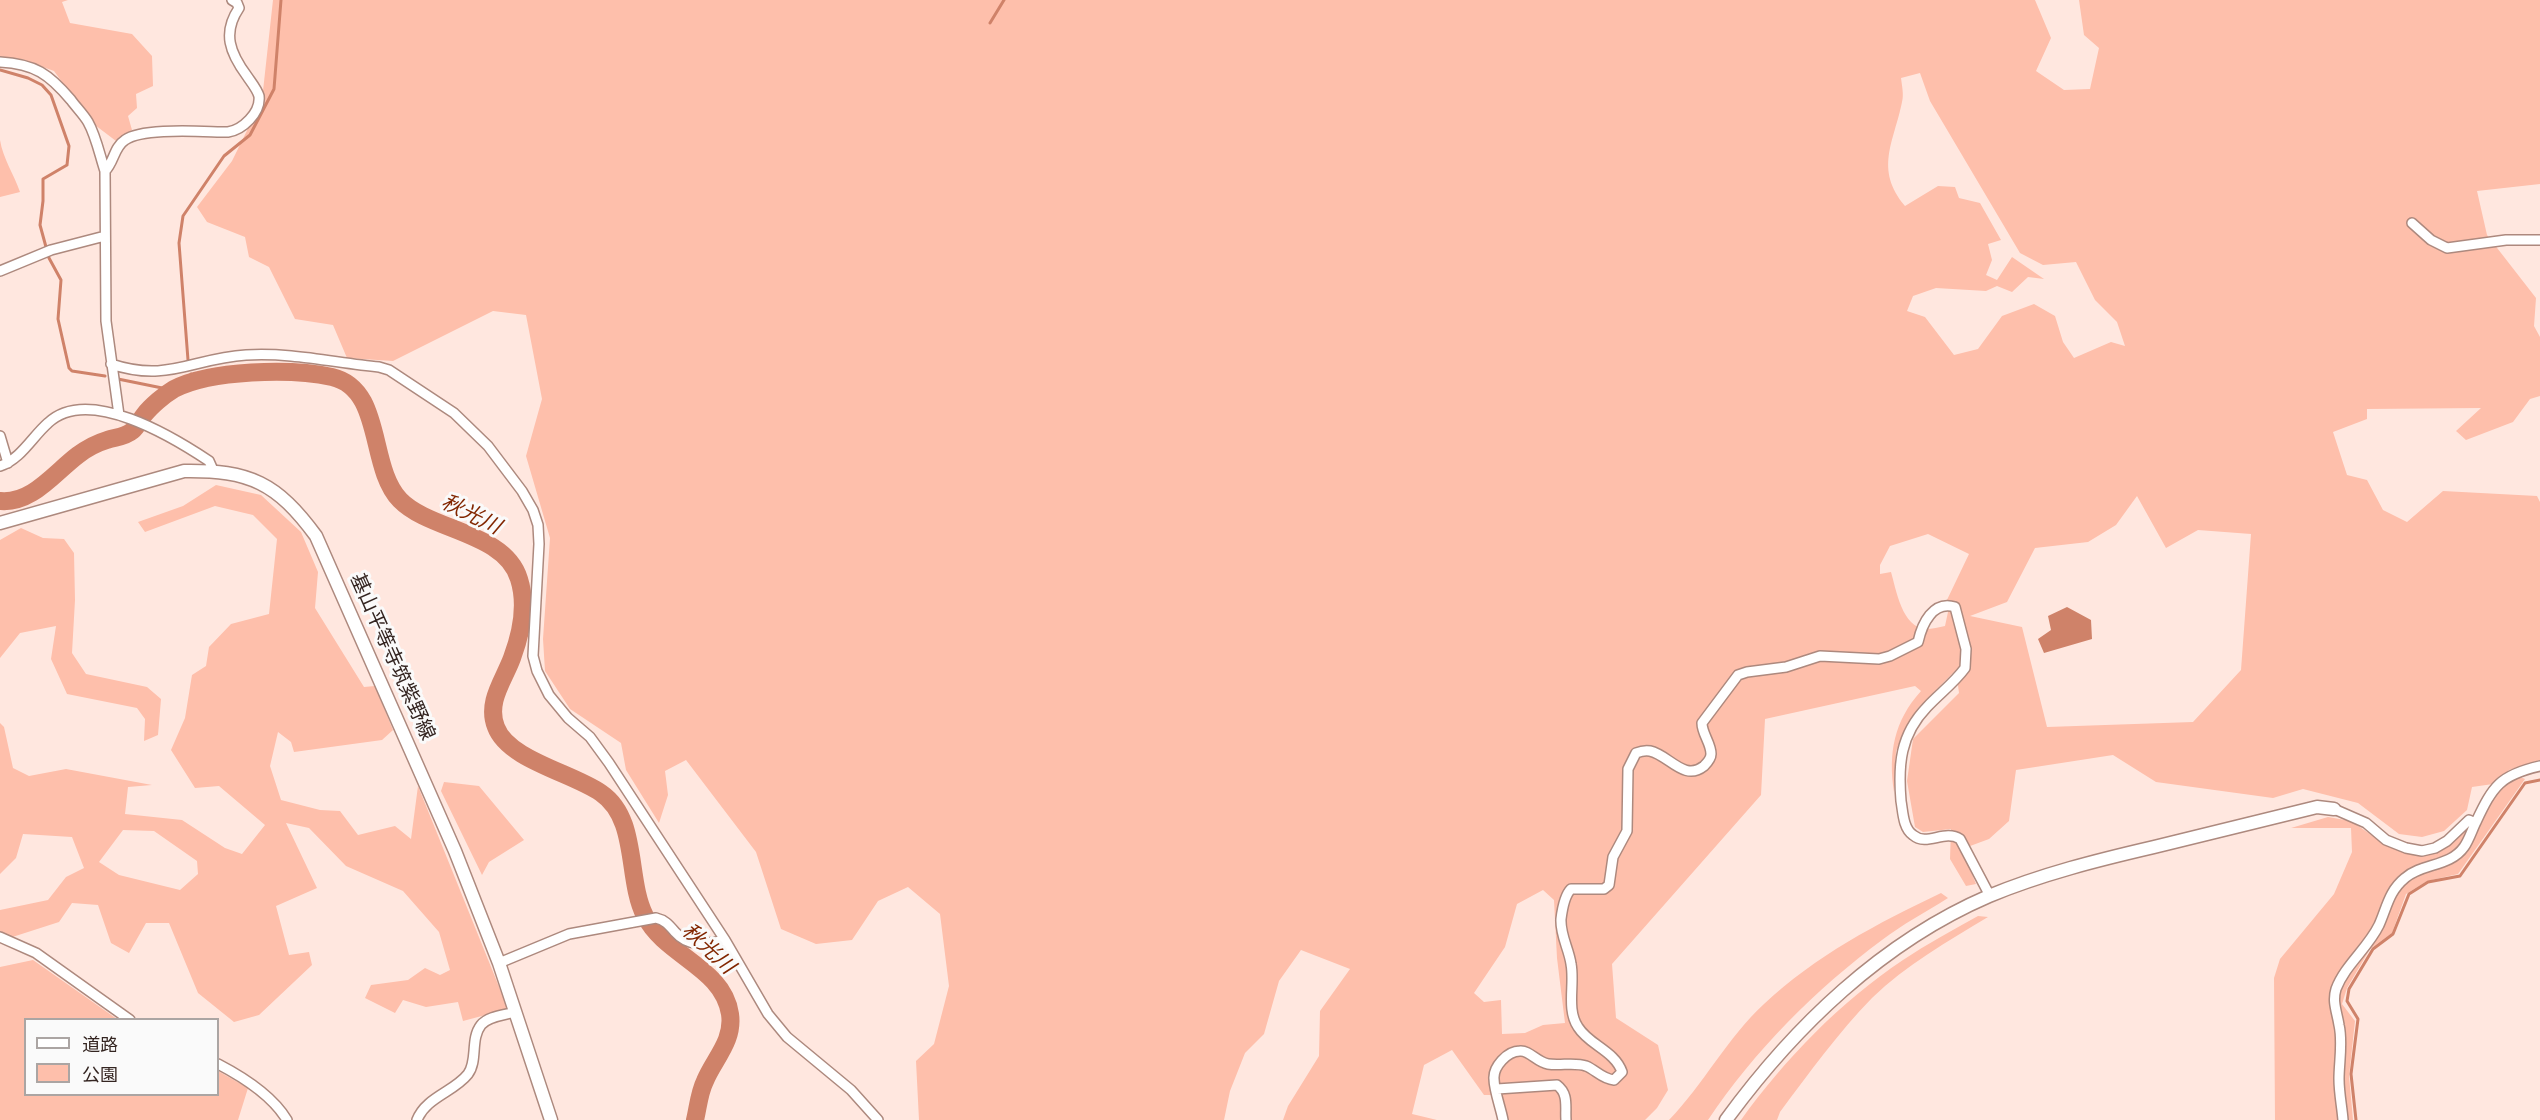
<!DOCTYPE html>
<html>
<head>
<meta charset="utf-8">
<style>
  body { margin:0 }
  #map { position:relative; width:2540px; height:1120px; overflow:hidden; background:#ffe7df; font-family:Karla,"Noto Sans JP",sans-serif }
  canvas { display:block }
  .legend { position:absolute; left:24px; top:1018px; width:195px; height:78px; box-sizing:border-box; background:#fafafa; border:2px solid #aba5a3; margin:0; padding:8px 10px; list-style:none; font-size:18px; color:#342521 }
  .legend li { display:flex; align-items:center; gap:12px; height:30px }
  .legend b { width:30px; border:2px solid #aba5a3 }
</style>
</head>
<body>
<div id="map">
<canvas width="2540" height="1120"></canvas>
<ul class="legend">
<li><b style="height:8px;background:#fff"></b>道路</li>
<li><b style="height:16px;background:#febfab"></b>公園</li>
</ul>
</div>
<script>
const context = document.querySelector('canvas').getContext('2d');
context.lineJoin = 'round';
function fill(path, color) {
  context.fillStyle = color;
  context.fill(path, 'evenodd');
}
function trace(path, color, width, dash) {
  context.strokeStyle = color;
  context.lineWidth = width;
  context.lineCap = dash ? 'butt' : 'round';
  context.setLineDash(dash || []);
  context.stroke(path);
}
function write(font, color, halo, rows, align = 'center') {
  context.font = font + ' Karla,"Noto Sans JP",sans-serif';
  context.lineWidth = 6;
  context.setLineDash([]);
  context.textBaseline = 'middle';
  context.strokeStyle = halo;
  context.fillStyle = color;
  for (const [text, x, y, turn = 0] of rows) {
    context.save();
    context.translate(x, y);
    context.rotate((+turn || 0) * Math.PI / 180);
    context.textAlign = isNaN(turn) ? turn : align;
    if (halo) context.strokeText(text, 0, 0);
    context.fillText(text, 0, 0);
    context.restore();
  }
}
const green = new Path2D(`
  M0,0h68l-6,2 8,21 62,11 20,22 1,30 -17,8 1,14 -9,8 4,14 -16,11 -25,-19 -37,-51 -33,-12 -21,-1z
  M273,0h1762l16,38 -15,33 28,19 26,-1 9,-41 -15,-13 -5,-35h461v184l-63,7 10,44 49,63 -2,28 6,11v59l-10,3 -17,23 -47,18 -10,-9 25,-23 -114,1v10l-34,13 14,43 20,5 16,30 24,12 36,-31 94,5 3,6v258l-31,10 -16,14 -21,3 -5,23 -23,21 -22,6 -23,-3 -41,-31 -55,-14 -30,9 -117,-16 -43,-27 -97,15 -7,51 -20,18 -27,10 14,35 -10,2 -16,-27 1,-30 -28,3 -8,-5 -8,-46 6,-42 46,-46 -3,-23 -38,38 -22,43 -2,41c-6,-39 0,-71 27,-101l-6,-5 -150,33 -4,76 -149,169 4,54 42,27 10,45 -11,18 -12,12h-138l-6,-25h-17l-32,-45 -28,15 -12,49 25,6h-154l5,-14 31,-50 1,-45 30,-42 -49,-19 -22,31 -15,53 -19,19 -15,38 -6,29h-305l-3,-59 18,-17 15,-58 -9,-72 -32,-27 -30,14 -26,39 -36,4 -35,-15 -25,-77 -70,-92 -21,11 3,24 -9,28 -33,-53 -5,-27 -51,-34 -25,-38 -2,-32 7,-101 -24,-82 16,-57 -16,-84 -33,-4 -100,50 -46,-3 -14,-33 -38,-6 -26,-52 -20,-10 -4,-20 -38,-15 -10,-15 35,-46 30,-61zM1920,73l10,28 90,152 23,12 33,-3 19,38 22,22 8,24 -14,-4 -37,16 -11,-16 -8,-26 -21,-12 -32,12 -24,33 -24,6 -29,-38 -18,-6 6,-15 23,-8 50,3 11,-5 15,6 16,-15 16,2 -32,-22 -15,23 -11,-5 6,-15 -4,-16 13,-4 -21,-37 -21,-5 -4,-11 -17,-1 -33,20c-31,-37 -11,-64 -3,-104 2,-7 0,-16 -1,-24zM2137,496l29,52 32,-18 53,4 -10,136 -48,52 -146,5 -25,-100 -52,-11 37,-14 28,-54 53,-6 28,-17zM1928,534l41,20 -23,48 2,10 -3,14c-6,1 -13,3 -19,3 -24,-1 -30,-40 -35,-57l-11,2v-9l10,-19zM1543,890l11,10 3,58 8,65 -22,2 -18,8 -23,1 -1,-34 -17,2 -10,-9 31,-46 12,-43z
  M0,140c3,19 14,34 20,52l-20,5z
  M216,485l45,10 40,37 17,40 -3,36 49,79 11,-1 18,44 -11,10 -88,12 -3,-10 -13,-10 -8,34 11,34 39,10 20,1 18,24 37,-9 16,13 7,-53 90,223 -45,12 -5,-19 -32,5 -23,-7 -8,13 -30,-15 6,-13 37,-5 17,-12 15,7 10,-5 -11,-38 -36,-41 -57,-25 -37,-38 -23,-5 31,65 -41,18 13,49 20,-3 3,13 -53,50 -25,7 -36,-29 -29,-70h-23l-17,30 -18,-10 -13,-38 -26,-2 -13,19 -59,19v-31l48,-10 18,-23 18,-9 -12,-31 -49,-3 -7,24 -16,16v-151l4,4 9,41 16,8 37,-7 86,16 -24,2 -3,27 57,6 43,28 17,6 23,-29 -46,-39 -24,2 -24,-38 14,-32 7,-43 14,-9 3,-19 22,-23 38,-10 8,-75 -24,-24 -38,-9 -70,26 -7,-10 45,-16zM123,830l31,1 43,30 1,13 -18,16 -61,-15 -20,-13z
  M21,528l22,10 21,1 10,14 1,47 -3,53 14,21 61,13 14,12 -3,36 -14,6 1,-22 -8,-11 -70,-14 -16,-35 5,-33 -36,7 -20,25v-118z
  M2515,775l10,4 -67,95 -31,7 -21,13 -14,39 -22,16 -23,39 -5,16 13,17 -6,55 4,44h-78l-1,-142 6,-19 54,-65 18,-42 -1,-24h-60l37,-11 23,4 35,24 32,10 22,-3 28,-26 10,2 21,-39z
  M444,782l35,4 45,54 -35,22 -7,13 -41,-84z
  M1941,893l7,5c-22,14 -45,26 -66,42 -66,49 -128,111 -174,180h-39c35,-36 58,-82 95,-116 51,-48 114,-81 177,-111z
  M1978,916l10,1c-40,24 -82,48 -116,81 -34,35 -63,75 -92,114l-3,8h-36c44,-61 99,-118 162,-160 24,-16 50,-30 75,-44z
  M33,960l84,59 -91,1v74h192v-23l30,17 -10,32h-238v-153z`);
const water = new Path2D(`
  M2067,607l24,13 1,19 -48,14 -6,-14 13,-9 -3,-14z`);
const stream = new Path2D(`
  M990,23l14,-23
  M0,70l28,8 14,7 9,10 18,51 -2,19 -24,14v22l-3,24 9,33 12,22 -3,39 11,49 3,3 33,5
  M188,360l-9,-117 4,-27 41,-60 26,-21 24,-46 7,-89
  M191,374l1,9
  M118,379l54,11
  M2356,1120l-5,-46 7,-55 -11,-18 2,-12 24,-40 20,-15 16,-40 19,-12 32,-6 65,-93 15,-3`);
const river = new Path2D(`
  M0,501c32,3 54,-28 78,-46 8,-6 19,-12 29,-15 9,-3 18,-3 25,-9 5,-4 8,-11 12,-16 7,-9 20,-20 30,-26 37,-19 117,-21 158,-12 52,12 36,90 68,123 30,31 105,32 119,79 8,25 2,55 -7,79 -8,22 -26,44 -16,69 12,33 77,46 105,66 38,26 25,86 44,123 20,40 78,51 85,98 4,27 -16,45 -25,67 -6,12 -7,27 -10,39`);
const street = new Path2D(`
  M0,62c35,2 49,12 71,38 5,7 13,15 17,22 8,14 12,34 17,49l1,150 13,94
  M105,171c9,-9 9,-24 20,-31 18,-13 80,-8 103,-8 14,-2 33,-19 31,-36 -2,-7 -8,-14 -12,-20 -17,-23 -25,-43 -8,-68l-2,-5 -5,-3
  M2412,223l19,17 16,8 59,-8h34
  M0,271l51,-21 54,-14
  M111,364c57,19 82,-6 135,-9 44,-3 90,8 133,12l10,3 65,43 34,33 34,45 11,19 5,15 1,19 -6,112 4,15 12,24 19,23 22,19 19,26 116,177 43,74 19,23 64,53 27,30
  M0,436l8,27
  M0,466c21,-7 32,-29 48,-43 40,-38 125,14 161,38l4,9
  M2334,809l32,14 20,17 20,8 16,3 13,-3 12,-7 22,-21 6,3
  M0,937l36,16 94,67
  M499,963l70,-29 87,-16c9,2 13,7 19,14 14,16 31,12 50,8
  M218,1064c25,13 54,31 69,56
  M1497,1089l60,-4c12,9 8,22 9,35
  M417,1120c9,-23 37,-28 51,-46 10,-13 2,-35 13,-49 7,-9 24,-10 34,-13
  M1503,1120c-2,-11 -9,-30 -9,-41 -1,-12 13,-28 26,-28 9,-1 17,11 28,13 12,2 27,-2 38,2 10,4 16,13 28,14l8,-8c-7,-21 -33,-27 -44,-45 -12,-18 -3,-43 -7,-63 -2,-15 -11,-29 -10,-45 1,-8 4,-24 10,-30h33l5,-4 4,-28 14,-26 1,-62 8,-16c5,-2 9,-3 14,-2 19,4 34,31 54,15 3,-3 7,-7 7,-12 0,-11 -9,-20 -9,-31l36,-48 9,-3 39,-5 34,-11 59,3 11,-3 28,-14c4,-18 15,-42 37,-35l11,42 -1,19c-11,15 -26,26 -38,39 -27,28 -29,58 -26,94 2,11 2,27 12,34 14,12 31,-6 47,4l30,57
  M2343,1120c-1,-13 -4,-27 -4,-41 0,-17 4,-37 0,-54 -2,-13 -7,-23 -3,-36 9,-24 32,-41 43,-64 8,-18 10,-34 26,-47 17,-15 45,-11 59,-31 5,-7 8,-17 12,-25 17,-36 24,-47 64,-56`);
const secondary = new Path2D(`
  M0,523l184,-52c66,-1 93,12 132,65l139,315 44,112 52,157
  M1726,1120c68,-93 156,-178 263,-224 53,-22 109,-36 165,-49 54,-13 109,-27 163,-40l17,2`);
const streetNames = [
  ["基山平等寺筑紫野線",392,657,66]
];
const waterNames = [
  ["秋光川",471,515,26],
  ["秋光川",708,949,43]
];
fill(green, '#febfab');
fill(water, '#cf8269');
trace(stream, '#cf8269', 3);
trace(river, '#cf8269', 18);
trace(street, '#ad897e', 12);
trace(secondary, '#ad897e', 15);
trace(street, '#fff', 9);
trace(secondary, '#fff', 12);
write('20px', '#342521', '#fafafa', streetNames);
write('italic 21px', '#822600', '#fafafa', waterNames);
</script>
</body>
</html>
